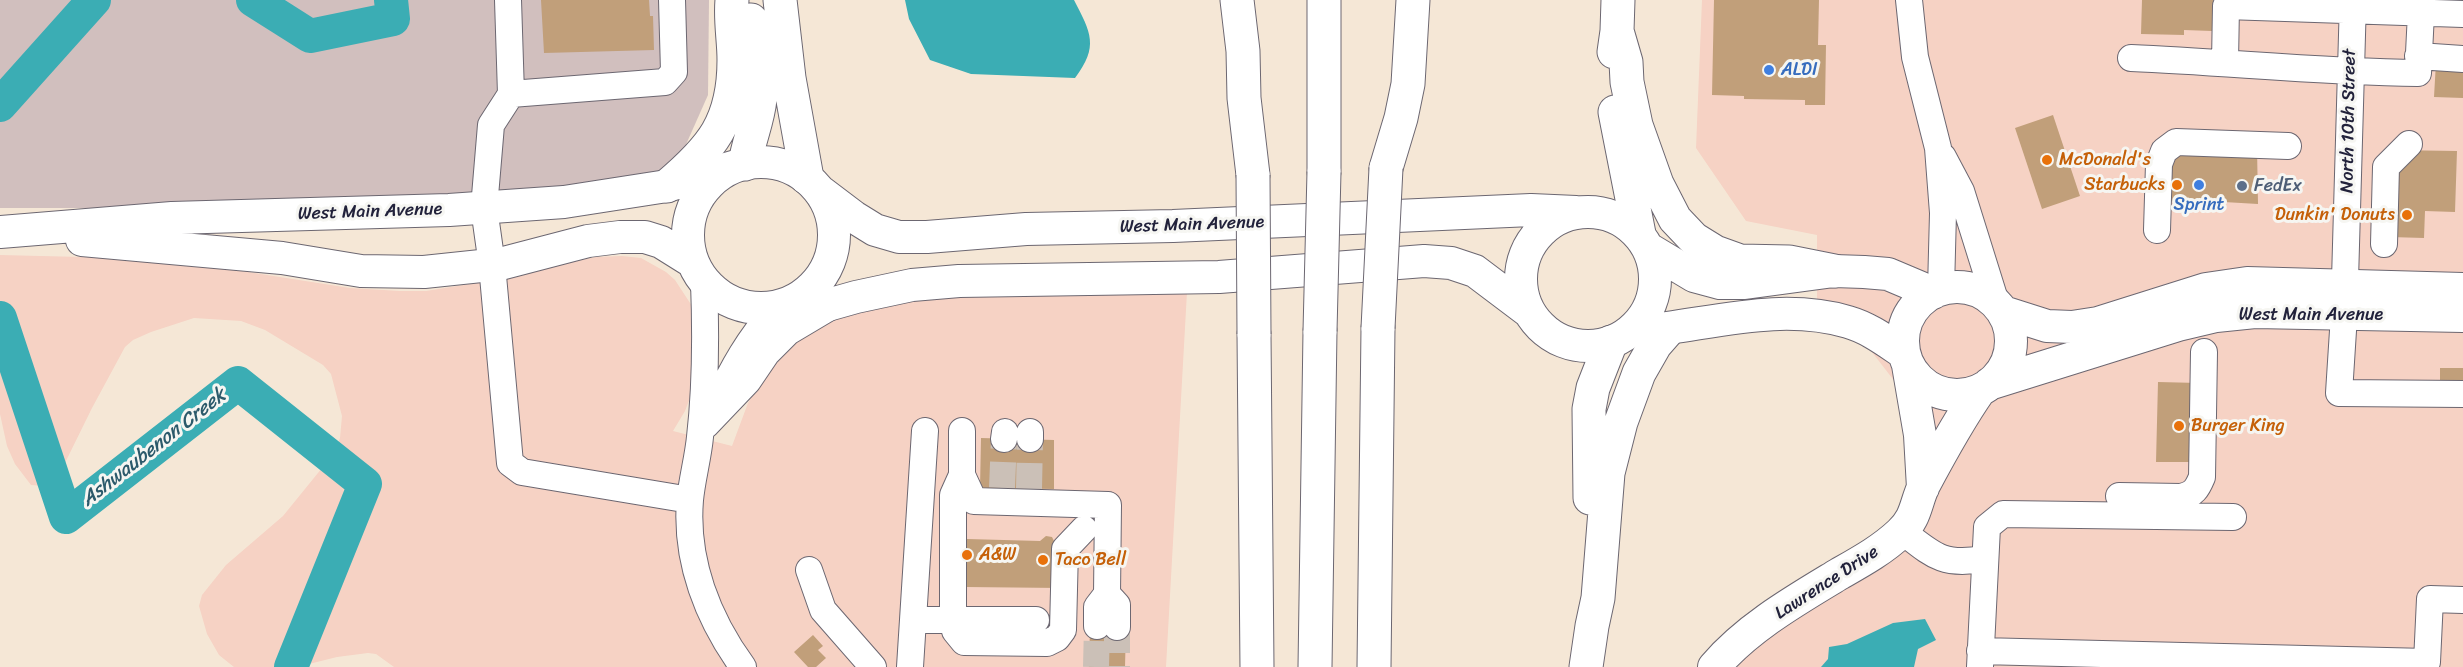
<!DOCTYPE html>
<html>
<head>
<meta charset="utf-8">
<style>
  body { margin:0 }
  canvas { display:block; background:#f5e7d6 }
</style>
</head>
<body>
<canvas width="2463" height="667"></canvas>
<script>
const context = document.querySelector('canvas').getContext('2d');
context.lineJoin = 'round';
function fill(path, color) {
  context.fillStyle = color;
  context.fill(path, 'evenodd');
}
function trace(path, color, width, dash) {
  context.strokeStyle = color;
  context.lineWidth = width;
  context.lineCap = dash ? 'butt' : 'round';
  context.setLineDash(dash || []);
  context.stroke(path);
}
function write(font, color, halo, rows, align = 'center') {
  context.font = font + ' Sriracha,sans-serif';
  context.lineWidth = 6;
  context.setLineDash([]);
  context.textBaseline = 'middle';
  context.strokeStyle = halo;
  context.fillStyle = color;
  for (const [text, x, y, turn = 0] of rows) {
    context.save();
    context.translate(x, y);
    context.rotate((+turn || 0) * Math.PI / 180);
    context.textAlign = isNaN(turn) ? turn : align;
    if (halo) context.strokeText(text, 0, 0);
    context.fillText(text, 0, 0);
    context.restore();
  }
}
const built = new Path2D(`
  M1702,0h761v667h-749l125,-93 84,-87 -24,-100 -31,-40 -51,-31v-81l-71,-14 -50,-73z
  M0,255l165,4 185,29 50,3h26l56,-9 113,-25 27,-1 19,2 25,14 9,8 17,26 1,84 -8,21 -12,20 59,15 16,-43 18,-33 36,-37 42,-18 45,-11 47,-7 68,-4 183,-1 -21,375h-772l-18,-13 -8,-1 -31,4 -40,10h-63l-15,-12 -12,-21 -8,-28 3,-11 24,-30 57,-49 52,-64 5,-14 2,-22 -11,-42 -8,-9 -58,-35 -24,-9 -47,-3 -43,14 -18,8 -8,7 -33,61 -30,61 -17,17 -14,-1 -16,-21 -8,-18 -7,-32z`);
const industrial = new Path2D(`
  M0,0h709l-1,95 -32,72 -21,7 -112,16 -409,18h-134z`);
const water = new Path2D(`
  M905,0h169c17,33 25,46 1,78l-104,-4 -41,-14 -21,-41z
  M1925,619l11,21 -18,9 -4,18h-93l7,-8 1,-12 18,-3 46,-21z`);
const river = new Path2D(`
  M253,0l57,36 83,-17 -2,-19
  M0,105l94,-105
  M0,318l66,199 172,-134 127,101 -74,183`);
const building = new Path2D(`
  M541,0h108l1,16h3l1,34 -110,3z
  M1714,0h105l-1,45h8l-1,60h-20v-5l-61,-1v-3l-32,-1z
  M2142,0h71l-1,31 -28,-1v5l-43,-1z
  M2436,62l27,1v35l-29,-1z
  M2053,115l27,81 -38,13 -27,-81z
  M2257,147l1,57 -68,-4v2l-25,-1 4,-49z
  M2392,150l65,1 -2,61 -30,-1 -1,27 -34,-1z
  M2440,368h23v22h-23z
  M2158,382l41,1 -2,79h-41z
  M981,438l73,2v49l-74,-1z
  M1046,536l6,1 2,4h8l-1,47 -95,-1v-19h-3v-9h3l1,-20 73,2z
  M1090,626h36l-1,41h-36z
  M813,635l10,11 -5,4 8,8 -10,9h-8l-14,-15z`);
const minorTunnel = new Path2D(`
  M1002,488l2,-49
  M1029,489l1,-50
  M1117,627v40
  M1096,667l1,-41`);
const minor = new Path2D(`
  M508,0l3,94 -20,31 -7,83 8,57 18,198 12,9 168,28
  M1909,0l6,57 23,91 5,65 -2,76
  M2353,0l-9,315 -5,78 124,1
  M2418,56l45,3
  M2131,58c96,4 191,14 287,15l3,-60
  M2225,62l1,-56 237,8
  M511,94l154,-12 9,-10 -2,-72
  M1943,157l18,34 35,112
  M2157,230l2,-66 5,-13 12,-9 112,4
  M2384,244l2,-77 23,-23
  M704,282c2,52 2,103 -4,155 -2,21 -8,42 -10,63 -5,61 18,119 53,167
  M715,405c18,-38 33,-65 61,-97
  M706,425l42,-44 19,-28 21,-21 42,-25
  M962,431v44l12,26 134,4 -1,89 -10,13v19
  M1004,439l1,-7
  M1030,439v-7
  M962,475l-9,20v125l2,11 9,11 83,1 10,-5 6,-8 2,-81 19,-20
  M2119,496l62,1c13,-3 16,-8 21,-20l2,-125
  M1902,531c31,24 40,35 81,28
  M809,570l14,40 50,57
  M1107,594l10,11v22
  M913,620h123
  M1980,651l447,11 3,-63 33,1
  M910,667l15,-236
  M1980,667l7,-140 16,-13 230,3`);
const major = new Path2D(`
  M688 235a73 73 0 1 1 146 0a73 73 0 1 1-146 0Z
  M821,192l33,25 21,13 24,7h28l99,-8 147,-3 358,-16 45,2
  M1521 279a67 67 0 1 1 134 0a67 67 0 1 1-134 0Z
  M0,232l172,-14 277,-8 115,-8 103,-16 69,-20
  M82,240l200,18 79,13 63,1 76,-8 88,-23 32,-4h25l16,5 32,20
  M1649,249l45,27 26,7h25l89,-12 30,1 24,2 45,19
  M1903 341a54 54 0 1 1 108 0a54 54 0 1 1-108 0Z
  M781,307l29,3 46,-13 56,-12 47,-4 260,-4 205,-16 27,2 24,8 53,40
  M2003,312l44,14 25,1 26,-4 108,-34 41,-6 216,6
  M1644,331c68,-7 136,-29 204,-9 21,6 38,19 56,31
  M1908,365l12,70 3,53
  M1989,384l189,-59 38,-9 39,-4 208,4
  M1714,667c33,-39 82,-67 125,-93 21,-12 43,-24 61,-41 17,-16 15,-29 24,-48 17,-32 35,-65 56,-95`);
const highway = new Path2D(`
  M780,0l9,78 18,100
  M1237,0l6,51 1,47 9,77
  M1324,0v172
  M1617,31l9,31 1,20 9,43 21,59 18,35 19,20 21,13 25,9 49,1 45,9
  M1614,52l3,-21 1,-31
  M1615,112l24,122
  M745,164c3,-22 13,-43 15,-65 2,-26 -7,-53 -9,-79
  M1386,168l15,-50 7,-34 5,-84
  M667,186c45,-38 67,-64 67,-126 0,-20 -4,-40 -2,-60
  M1254,334l3,333
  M1590,498l-1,-89 4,-21 18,-46
  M1315,667l5,-336
  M1374,667l4,-339
  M1586,667l6,-41 6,-28 10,-125 13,-51 18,-49 16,-28 14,-16`);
const highwayBridge = new Path2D(`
  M1253,175l1,159
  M1378,328l8,-160
  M1320,331l4,-159`);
const markers = [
  [1769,70,6,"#3f7fe0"],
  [2047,160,6,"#e8710a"],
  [2177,185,6,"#e8710a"],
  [2199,185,6,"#3f7fe0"],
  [2242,186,6,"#5c6f8a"],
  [2407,215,6,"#e8710a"],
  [2179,426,6,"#e8710a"],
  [967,555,6,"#e8710a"],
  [1043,560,6,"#e8710a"]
];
const shopNames = [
  ["ALDI",1781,70],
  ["Sprint",2199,205,"center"]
];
const streetNames = [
  ["North 10th Street",2349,121,-89],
  ["West Main Avenue",370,212,-2],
  ["West Main Avenue",1192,225,-2],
  ["West Main Avenue",2311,315],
  ["Lawrence Drive",1827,583,-33]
];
const foodNames = [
  ["McDonald's",2059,160],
  ["Starbucks",2165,185,"right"],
  ["Dunkin' Donuts",2395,215,"right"],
  ["Burger King",2191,426],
  ["A&W",979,555],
  ["Taco Bell",1055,560]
];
const serviceNames = [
  ["FedEx",2254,186]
];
const waterNames = [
  ["Ashwaubenon Creek",154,448,-38]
];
fill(built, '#f6d2c4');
fill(industrial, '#d1bfbe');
fill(water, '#3badb4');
trace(river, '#3badb4', 34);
fill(building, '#c19f7a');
trace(minorTunnel, '#cbc0b7', 26, [26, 13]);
trace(minor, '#6c6771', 28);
trace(major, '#6c6771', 34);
trace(highway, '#6c6771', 35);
trace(minor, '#fff', 26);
trace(major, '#fff', 32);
trace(highway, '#fff', 33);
trace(highwayBridge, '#6c6771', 35, []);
trace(highwayBridge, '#fff', 33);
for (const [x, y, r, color] of markers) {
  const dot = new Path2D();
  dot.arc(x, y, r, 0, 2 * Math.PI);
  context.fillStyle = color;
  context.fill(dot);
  trace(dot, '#f6f6f2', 2);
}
write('18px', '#366cbe', '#f6f6f2', shopNames, 'left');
write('18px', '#22223b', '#f6f6f2', streetNames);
write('18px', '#c56008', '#f6f6f2', foodNames, 'left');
write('18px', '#4e5e75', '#f6f6f2', serviceNames, 'left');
write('italic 20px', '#2c5a6b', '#f6f6f2', waterNames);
</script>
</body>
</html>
